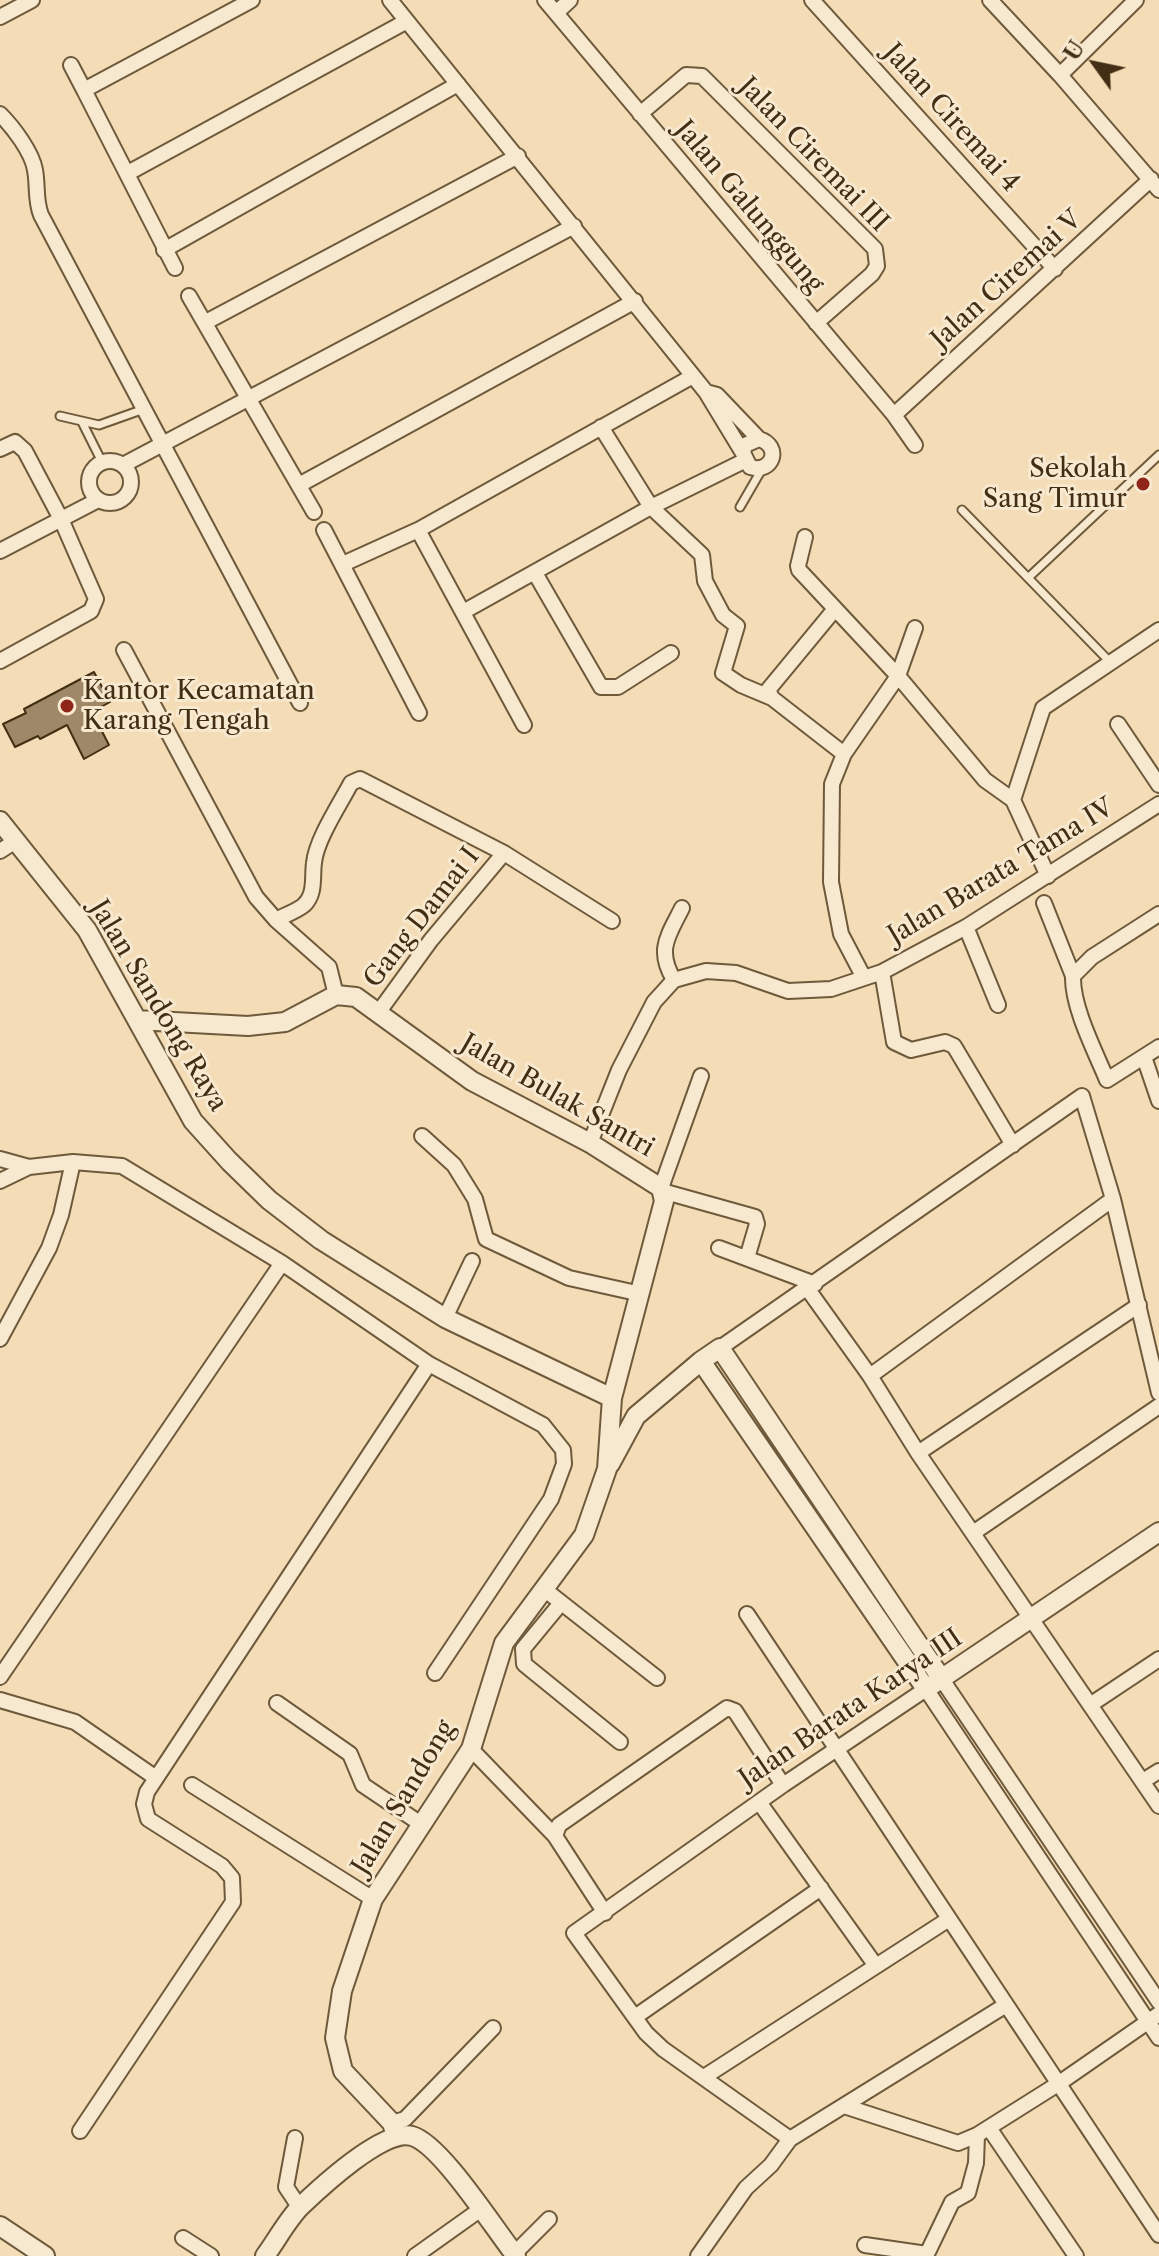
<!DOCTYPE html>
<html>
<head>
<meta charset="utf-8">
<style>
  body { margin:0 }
  #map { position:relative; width:1159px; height:2256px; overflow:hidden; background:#f3dcb6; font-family:"Libre Caslon Text",serif }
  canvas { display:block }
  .north { position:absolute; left:1055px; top:24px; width:80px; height:80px; -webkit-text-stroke:6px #f7e8d0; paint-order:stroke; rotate:303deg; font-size:22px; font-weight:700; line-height:32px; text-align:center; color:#422e12 }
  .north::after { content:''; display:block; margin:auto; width:28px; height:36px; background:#422e12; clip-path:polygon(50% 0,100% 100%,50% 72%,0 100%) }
</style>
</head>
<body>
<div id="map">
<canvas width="1159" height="2256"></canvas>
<div class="north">U</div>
</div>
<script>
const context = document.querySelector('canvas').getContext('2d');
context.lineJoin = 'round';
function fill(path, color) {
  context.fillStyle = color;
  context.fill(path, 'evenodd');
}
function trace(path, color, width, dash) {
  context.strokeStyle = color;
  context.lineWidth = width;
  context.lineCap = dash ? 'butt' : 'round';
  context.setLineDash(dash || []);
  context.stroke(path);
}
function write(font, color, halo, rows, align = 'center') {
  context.font = font + ' "Libre Caslon Text",serif';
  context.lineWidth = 6;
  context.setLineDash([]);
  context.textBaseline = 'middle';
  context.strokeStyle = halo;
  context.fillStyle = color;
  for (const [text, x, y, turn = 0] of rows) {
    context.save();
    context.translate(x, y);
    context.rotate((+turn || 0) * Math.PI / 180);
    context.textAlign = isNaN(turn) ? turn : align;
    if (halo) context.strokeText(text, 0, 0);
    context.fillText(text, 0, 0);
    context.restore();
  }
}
const building = new Path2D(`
  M94,672l16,30 -18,10 17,33 -25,14 -17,-34 -27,14 -2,-3 -23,11 -12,-23 23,-11 -2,-4z`);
const service = new Path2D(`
  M60,416l39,9 45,-16
  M82,422l20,40
  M740,507l22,-38
  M962,510l148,152
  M1029,577l130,-122`);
const minor = new Path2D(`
  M390,0l316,392 37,61 7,14c23,7 32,-21 9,-28l-14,6 -2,8
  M545,0l349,415 21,30
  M812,0l243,269
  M990,0l70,75 99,115
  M556,13l14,-13
  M0,17l32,-17
  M71,65l13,25
  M1060,75l76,-75
  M0,114c13,13 32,38 35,56 3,16 0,30 6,45l259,488
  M640,114l46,-39 16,1 173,173 2,17 -5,8 -56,49
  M128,173l279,-152
  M164,250l294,-166
  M175,268l-91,-178 168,-90
  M189,296l125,216
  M206,322l312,-166
  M706,392l11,3 42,44
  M894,415l257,-236
  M601,427l50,80 51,48 3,26 18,34 14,11 -14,47 18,12 31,13
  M0,449l15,-7 10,9 36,68 35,80 -5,12 -91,50
  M89 482a21 21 0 1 1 42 0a21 21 0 1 1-42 0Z
  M123,465l451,-239
  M299,485l336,-184
  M324,530l95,183
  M418,530l106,195
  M805,537l-7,29 1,4 99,106 87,104 28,20
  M0,551l98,-51
  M343,564l75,-34 275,-154
  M535,573l66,114h17l53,-34
  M835,609l-67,81 4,8 72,56
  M463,612l188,-105 93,-46
  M124,650l132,247 20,23 53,47 7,28
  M1118,724l41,61
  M0,851l14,-9
  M1048,876l-35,-76 30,-92 116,-78
  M1044,903l29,73c-1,31 22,75 34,104l52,-33
  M276,920c9,-5 21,-9 28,-15 12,-11 8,-29 10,-42 2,-23 26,-59 37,-80l9,-4 144,74 108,68
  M966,927l32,78
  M882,972l12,70 17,8 34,-8 9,4 59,99
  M863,976l-22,-42 -10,-52 1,-98 12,-30 54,-78 17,-48
  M1073,976l19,-19 67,-43
  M674,980c-18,-30 -6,-44 8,-72
  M378,1013l53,-73 73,-87
  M1144,1057l15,44
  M422,1136l32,29 21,34 11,40 83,39 72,16
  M590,1143l29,-73 35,-68 20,-22 32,-9 30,2 52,18 43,-2 51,-17 84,-45 193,-123
  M0,1159l29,8
  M0,1181l29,-14 44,-5 49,4 160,97 147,101 114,61 20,25 1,14 -13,35 -116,174
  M661,1188l40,-112
  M662,1191l93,26 2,7 -10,34
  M719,1248l96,36
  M807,1288l63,88 48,77 241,353
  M445,1318l27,-57
  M0,1339l49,-91 12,-33 12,-53
  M720,1348l362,-252 31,103 46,194
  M870,1376l243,-177
  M918,1453l221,-148
  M973,1533l186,-127
  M544,1589l113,89
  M561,1603l-38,46 1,15 96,78
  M747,1614l412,621
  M0,1677l282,-414
  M941,1678l218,324
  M0,1700l75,22 81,56
  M277,1703l73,51 13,31 58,39
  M1090,1705l69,-46
  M471,1749l84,87 50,77
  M1143,1781l16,-10
  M192,1785l181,114
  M759,1802l117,164
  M555,1836l4,-11 168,-117 8,3 48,74
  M635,2017l186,-129
  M704,2077l245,-158
  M844,2106l114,37 19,-8 81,-51 101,-70
  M392,2123l13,-4 88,-91
  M989,2128l87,128
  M80,2131l153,-229 -1,-24 -10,-12 -74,-47 -4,-15 3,-12 282,-428
  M295,2138l-9,49 14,21
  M790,2139l-127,-90 -17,-16 -72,-100 209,-148 143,-96 233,349
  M183,2238l28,18
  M865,2245l62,9 25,-52 16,-9 8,-30 1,-28
  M514,2254l35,-35
  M415,2256l66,-47
  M698,2256l48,-68 25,-23 19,-26 216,-134`);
const tertiary = new Path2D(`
  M0,821l87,109 106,191 36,40 40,39 52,40 124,78 167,80
  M137,1020l111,6 37,-4 51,-27 20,2 116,84 118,62 71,45 3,13 -52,197 -5,71 -23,66 -80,108 -33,106 -98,150 -31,92 -7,47 8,33 49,52 4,13
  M701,1361l225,328 233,-157
  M610,1464l26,-48 65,-55 19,-13 221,330
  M0,2226l45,30
  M265,2256c12,-16 22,-36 36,-50 20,-19 83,-78 111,-70 29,8 83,94 104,120`);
const markers = [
  [1143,484,8,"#8f2418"],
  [67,706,8,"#8f2418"]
];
const streetNames = [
  ["Jalan Ciremai 4",951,118,48],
  ["Jalan Ciremai III",813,155,46],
  ["Jalan Galunggung",749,207,50],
  ["Jalan Ciremai V",1007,280,-42],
  ["Jalan Barata Tama IV",1001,872,-31],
  ["Gang Damai I",422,918,-52],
  ["Jalan Sandong Raya",158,1006,59],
  ["Jalan Bulak Santri",557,1096,30],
  ["Jalan Barata Karya III",851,1709,-34],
  ["Jalan Sandong",404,1798,-59]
];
const poiNames = [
  ["Sekolah",1127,469],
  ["Sang Timur",1127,499],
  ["Kantor Kecamatan",83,691,"left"],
  ["Karang Tengah",83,721,"left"]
];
fill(building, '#9e8867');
trace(building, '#422e12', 2);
trace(service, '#6e5a3b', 11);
trace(minor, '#6e5a3b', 18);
trace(tertiary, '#6e5a3b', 22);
trace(service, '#f7e8d0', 7);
trace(minor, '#f7e8d0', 14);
trace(tertiary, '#f7e8d0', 18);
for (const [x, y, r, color] of markers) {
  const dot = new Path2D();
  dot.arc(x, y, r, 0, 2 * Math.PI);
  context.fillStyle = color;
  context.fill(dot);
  trace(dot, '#f7e8d0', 3);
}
write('26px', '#422e12', '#f7e8d0', streetNames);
write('26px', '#422e12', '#f7e8d0', poiNames, 'right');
</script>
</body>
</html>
